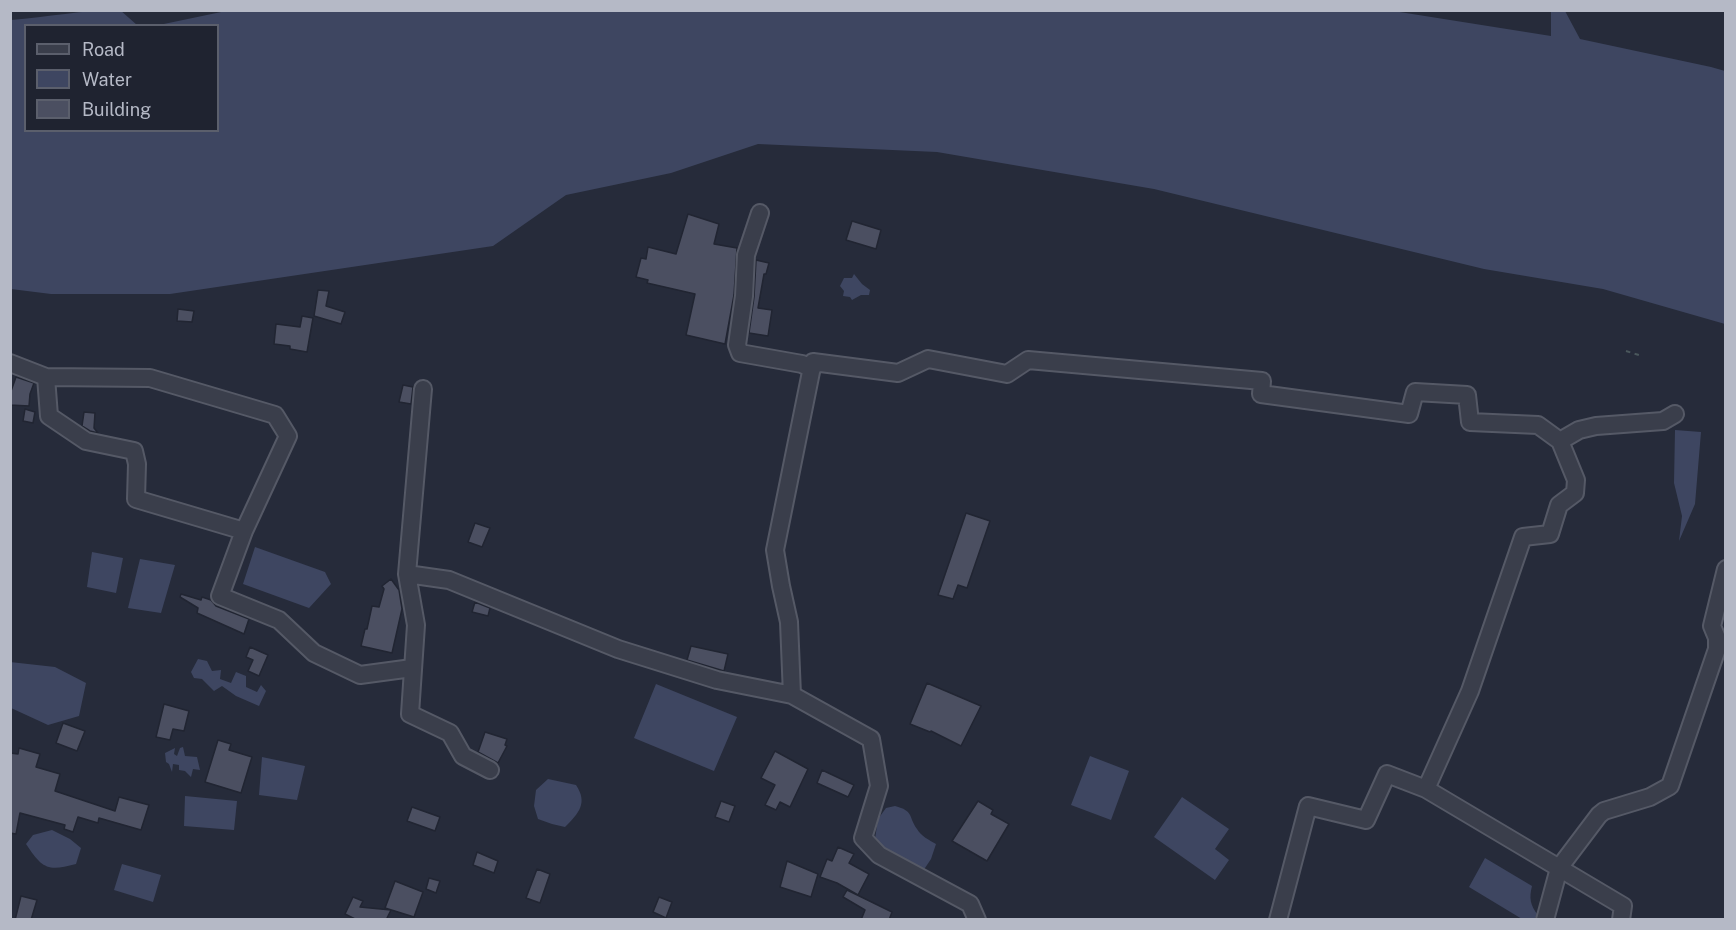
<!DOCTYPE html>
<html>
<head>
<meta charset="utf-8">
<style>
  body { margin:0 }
  #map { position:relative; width:1736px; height:930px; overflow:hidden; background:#262b3a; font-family:"Public Sans",sans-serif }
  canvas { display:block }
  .frame { position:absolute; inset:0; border:12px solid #b5b9c6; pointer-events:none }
  .legend { position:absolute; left:24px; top:24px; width:195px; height:108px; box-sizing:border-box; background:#1f2330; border:2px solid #5b5f6c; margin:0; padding:8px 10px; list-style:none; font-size:18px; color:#b5b9c6 }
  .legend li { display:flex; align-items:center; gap:12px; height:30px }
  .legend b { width:30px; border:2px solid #5b5f6c }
</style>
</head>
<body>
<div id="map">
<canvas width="1736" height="930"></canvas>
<div class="frame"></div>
<ul class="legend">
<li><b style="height:8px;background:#3a3e4b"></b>Road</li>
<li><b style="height:16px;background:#3e4661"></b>Water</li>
<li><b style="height:16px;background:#4b4f61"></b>Building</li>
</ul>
</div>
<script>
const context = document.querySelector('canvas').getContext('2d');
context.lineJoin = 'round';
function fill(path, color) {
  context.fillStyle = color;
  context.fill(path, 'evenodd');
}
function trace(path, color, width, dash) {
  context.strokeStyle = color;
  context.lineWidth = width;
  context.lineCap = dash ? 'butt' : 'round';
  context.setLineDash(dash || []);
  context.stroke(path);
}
const water = new Path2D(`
  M120,10l17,15 -111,1v104h192v-104l-59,-1 67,-14 1161,-1 164,26v-25h14l15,28 131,28 14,4v253l-122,-35 -119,-20 -330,-80 -217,-37 -179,-8 -87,29 -105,22 -73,51 -323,48h-119l-40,-5v-269c36,-3 72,-10 109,-10z
  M854,274l8,10 8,6 -1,5h-8l-9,5 -2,-3 -7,-1 1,-5 -4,-5 4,-8h8z
  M1675,430l26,2 -6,72 -16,37 3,-25 -8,-33z
  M255,547l70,25 6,12 -22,24 -66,-24z
  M92,552l31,6 -7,35 -29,-6z
  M140,559l35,6 -14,48 -33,-5z
  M198,659l9,2 5,10 9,-1 -1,9 11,4 5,-11 10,4v11l11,5 4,-7 5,6 -7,15 -23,-10 -14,-10 -8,5 -12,-12 -8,-1 -3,-6z
  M10,662l45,5 31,16 -7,33 -31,9 -37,-17z
  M656,684l81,33 -23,54 -80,-33z
  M183,747l2,9 12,1 3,13 -7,-1 -2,8 -6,-6 -6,-1v-5l-6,-1 -1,8 -3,-8 -3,-2 -1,-9 10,-5 -1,6 3,2 3,-8z
  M1090,756l39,15 -18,49 -40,-15z
  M262,757l43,9 -8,34 -38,-5z
  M548,779l28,6c12,18 3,28 -11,42l-13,-3 -14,-5 -4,-13 2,-16z
  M185,796l52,5 -3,29 -50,-4z
  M1182,797l47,32 -14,20 14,11 -14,20 -61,-43z
  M895,806c19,5 13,10 22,23 4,7 12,11 19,15l-5,15 -8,12 -32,-15 -16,-17 3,-20 8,-11z
  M52,830l18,9 11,9 -5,16c-29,8 -34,4 -50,-20l7,-9z
  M1485,858l47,28c-3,12 -2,19 6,29l-4,4h-12l-53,-32z
  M122,864l39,11 -8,27 -39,-12z`);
const building = new Path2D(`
  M688,214l31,10 -5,20 23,4 -3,47 -9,49 -39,-9 9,-41 -48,-11 1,-3 -12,-3 5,-19 5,1 2,-12 28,7z
  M852,221l29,9 -5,19 -30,-9z
  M756,260l13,3 -3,11h-2l-6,34 14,2 -4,26 -19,-3 5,-36z
  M318,290l11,1 -3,15 19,6 -4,12 -27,-8z
  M178,309l16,2 -2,11 -15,-1z
  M302,316l11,2 -6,34 -17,-3v-3l-16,-2 2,-20 24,3z
  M16,377l18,6 -4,11 -1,12 -19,-1v-11z
  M403,385l10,2 -2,17 -12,-2z
  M25,409l10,3 -2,11 -10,-2z
  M84,412l11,1 -1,15 4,5 -8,-2 -8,-5z
  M966,513l24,8 -23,67 -9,-3 -5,14 -15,-4z
  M475,523l15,5 -8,19 -14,-5z
  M391,579l8,11 3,19 -10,44 -31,-7 4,-17h2l5,-23 7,1 5,-18 -2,-3z
  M181,594l20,6 1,-3 9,3 5,6 33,13 -5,15 -47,-21 1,-5 -18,-11z
  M475,602l15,6 -2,8 -16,-4z
  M691,646l37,8 -4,17 -37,-11z
  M250,647l18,8 -9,21 -11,-5 5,-11 -7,-3z
  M927,683l54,23 -20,40 -30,-15 -1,1 -20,-8z
  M164,704l25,7 -5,20 -11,-2 -3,11 -14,-3z
  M63,723l22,8 -8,20 -21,-8z
  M485,732l22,7 -2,6 2,1 -9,17 -20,-11z
  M218,740l13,4 -2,6 23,7 -11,36 -36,-11z
  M19,748l21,6 -4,13 24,7 -5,17 60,20 4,-14 30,8 -8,25 -42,-12 -1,5 -20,-6 -5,15 -9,-3 1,-4 -45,-12 -4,21 -6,-1v-80l8,1z
  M775,751l33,18 -18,38 -10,-5 -4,8 -11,-5 10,-20 -14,-7z
  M822,770l32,15 -6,12 -31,-14z
  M721,801l14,5 -6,16 -14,-5z
  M978,801l15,9 -2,4 18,10 -22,37 -35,-20z
  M412,807l28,10 -5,14 -28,-10z
  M838,847l16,7 -5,9 20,11 -11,21 -21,-12 -17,-6 7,-18 5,2z
  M477,852l21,9 -4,12 -21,-8z
  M787,861l31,13 -7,23 -31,-10z
  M537,869l13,5 -10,29 -14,-5z
  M429,878l11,3 -4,12 -10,-4z
  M395,881l28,11 -9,25 -29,-9z
  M847,890l45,22 -3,8h-28l4,-10 -22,-13z
  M21,896l16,4 -6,20h-16z
  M353,897l10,4 -3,6 31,3 -5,10h-29l-12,-6z
  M659,897l13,5 -6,16 -13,-6z`);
const path = new Path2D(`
  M1626,351l16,5`);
const minor = new Path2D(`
  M760,213l-14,42 -2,41 -7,49 3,8 62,11 10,5
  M10,363l36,14 104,1 125,37 13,21 -44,95 -108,-32 1,-35 -3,-13 -48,-10 -37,-25 -3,-39
  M1560,441l19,-11 17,-4 67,-5 12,-7
  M244,531l-24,65 59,24 35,33 46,22 52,-7
  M407,574l16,-185
  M490,770l-27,-14 -13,-23 -40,-19 6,-89 -9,-51 42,6 169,69 99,31 75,15
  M1426,789l197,117 -2,14
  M977,920l-7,-16 -91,-49 -16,-17 16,-52 -8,-47 -79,-44 -3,-73 -8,-36 -6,-36 38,-188 85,11 30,-14 79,15 21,-14 234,21 -1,13 148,20 6,-22 52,3 3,27 68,3 22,16 16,39 -1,13 -16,12 -9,29 -27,3 -53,154 -44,98 -39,-15 -21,46 -58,-14 -30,114
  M1545,920l14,-52 40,-53 5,-4 46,-14 20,-11 47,-137v-11l-5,-12 14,-57`);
fill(water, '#3e4661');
fill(building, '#4b4f61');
trace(building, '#212532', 1.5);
trace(minor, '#555966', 20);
trace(path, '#4a575c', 2, [4.5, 4.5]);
trace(minor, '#3a3e4b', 16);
</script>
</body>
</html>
